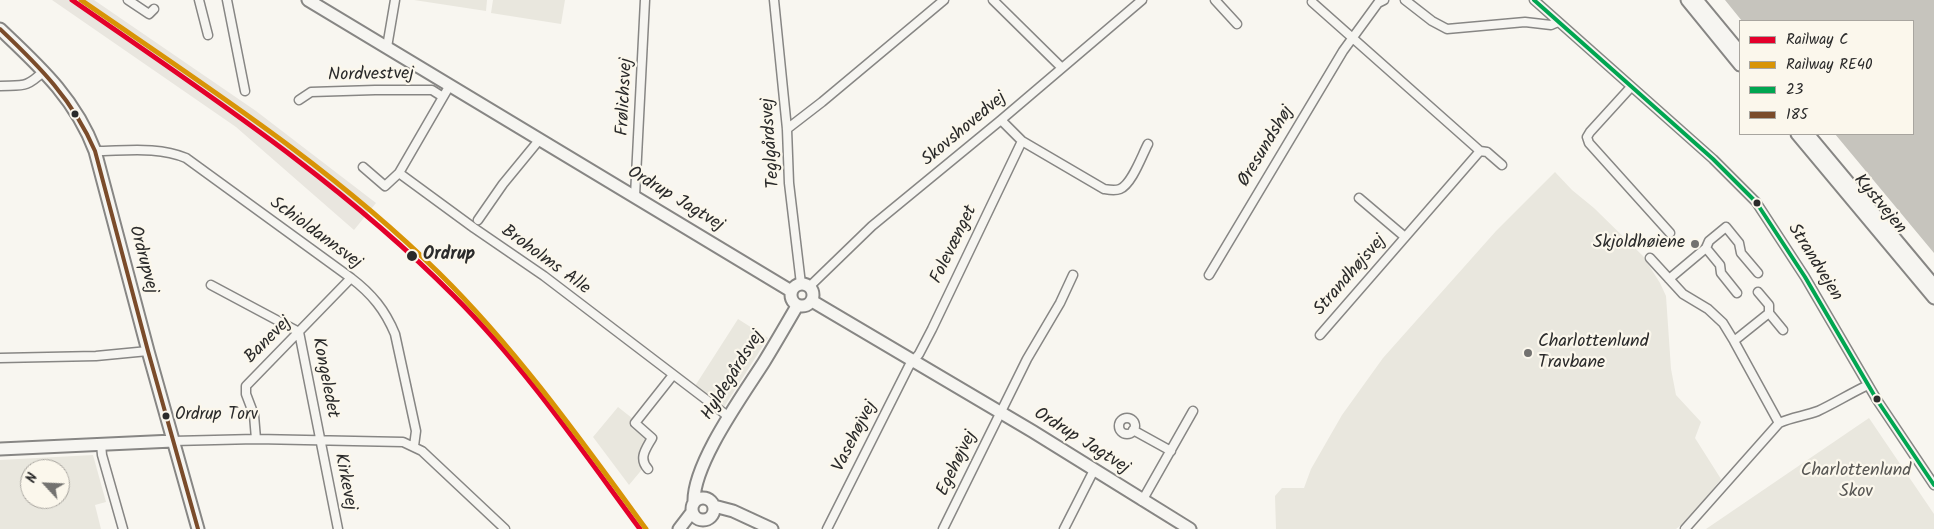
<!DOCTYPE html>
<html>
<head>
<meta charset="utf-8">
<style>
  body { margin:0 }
  #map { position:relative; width:1934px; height:529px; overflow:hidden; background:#f8f6f0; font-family:Kalam,sans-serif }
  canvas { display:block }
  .legend { position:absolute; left:1739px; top:20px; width:175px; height:115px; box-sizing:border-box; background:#fbf7ec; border:1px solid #a8a59f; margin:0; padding:6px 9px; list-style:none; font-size:15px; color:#2b2b2b }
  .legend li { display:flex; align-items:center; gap:10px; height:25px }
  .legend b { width:25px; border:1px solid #a8a59f }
  .north { position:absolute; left:20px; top:459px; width:50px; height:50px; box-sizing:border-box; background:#fbf7ec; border:1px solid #a8a59f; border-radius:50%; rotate:295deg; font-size:14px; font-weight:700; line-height:20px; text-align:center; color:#2b2b2b }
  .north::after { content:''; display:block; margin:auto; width:18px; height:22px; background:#737270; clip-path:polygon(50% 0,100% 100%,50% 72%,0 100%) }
</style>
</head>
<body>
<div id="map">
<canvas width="1934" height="529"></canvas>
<ul class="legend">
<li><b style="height:6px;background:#e4002b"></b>Railway C</li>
<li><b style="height:6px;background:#d89406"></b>Railway RE40</li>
<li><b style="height:6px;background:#00a651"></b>23</li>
<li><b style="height:6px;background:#7a4b2a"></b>185</li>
</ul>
<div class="north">N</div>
</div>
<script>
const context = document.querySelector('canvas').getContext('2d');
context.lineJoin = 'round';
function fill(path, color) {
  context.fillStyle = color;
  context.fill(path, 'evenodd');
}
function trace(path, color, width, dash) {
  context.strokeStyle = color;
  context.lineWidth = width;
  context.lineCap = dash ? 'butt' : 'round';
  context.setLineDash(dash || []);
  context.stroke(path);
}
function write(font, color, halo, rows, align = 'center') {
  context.font = font + ' Kalam,sans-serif';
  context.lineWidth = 4.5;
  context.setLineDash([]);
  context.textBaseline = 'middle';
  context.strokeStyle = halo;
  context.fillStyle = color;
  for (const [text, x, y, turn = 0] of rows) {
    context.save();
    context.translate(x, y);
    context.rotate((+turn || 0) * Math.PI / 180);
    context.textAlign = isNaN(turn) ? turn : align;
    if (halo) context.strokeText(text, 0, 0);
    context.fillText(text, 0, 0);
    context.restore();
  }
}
const built = new Path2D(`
  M52,0h42l162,111 120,92 -22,27 -118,-103z`);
const green = new Path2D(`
  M414,0h73l-1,11z
  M493,0h72l-4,24 -70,-11z
  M1555,172l17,18 22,18 49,48 17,27 6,13 5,73 5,26 25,27 -6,16 26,41 -33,41 -12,9h-400l-1,-33 7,-8h22l7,-19 31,-54 41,-57 113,-127z
  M738,319l30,19 -44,69 -29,-21z
  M618,407l38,30 -13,19 6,5 -20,24 -36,-48z
  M1869,418l65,96v15h-228z
  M93,455l13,47 -11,3 6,24h-101v-69zM30,469h30v30h-30z`);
const water = new Path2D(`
  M1725,0h209v253l-99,-119h78v-113h-171z`);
const street = new Path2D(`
  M128,0l21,14 5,-5
  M199,0l9,35
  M227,0l18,91
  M774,0l13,129 2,54 12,101
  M993,0l69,68
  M1215,0l22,24
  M1405,0l27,21 15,8 78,-7 26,3 7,-3
  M1534,0l179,159 43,43 49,75 72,123 57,85
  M1312,2l168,149 -160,184
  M387,47l8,-47
  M0,86c24,-1 26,2 44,-15
  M1631,87l-41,45 -3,5 2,6 81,90
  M299,100l12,-8 64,-2h57l11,7
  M1001,120l21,21 82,48c6,1 11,2 16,0 12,-5 22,-34 28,-45
  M787,129l35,-27 122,-102
  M95,151c30,0 63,-5 91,7l165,120c21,16 34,32 44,56l21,97 -2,15
  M1480,151l7,1 15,13
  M363,167l22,19 14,-13 51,-88
  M399,173l75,55 70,48 185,141
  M635,196l10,-196
  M1359,198l46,39
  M478,220l25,-36 37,-45
  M1706,248l14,17 1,8 16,20
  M1650,258l33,36 25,15 15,14 11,18 45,82
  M1209,275l134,-224 35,-48 6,-3
  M1669,279l37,-31 3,-7 17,-14 13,16 2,10 17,20
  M211,285l88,47 39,197
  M809,287l63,-61 129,-106 141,-120
  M1758,292l11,13v8l14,17
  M1734,341l35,-28
  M0,358l96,-2 52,-5
  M1119 426a8 8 0 1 1 16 0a8 8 0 1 1-16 0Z
  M1133,430l38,21
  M256,439l-2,-24 -8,-21v-8l105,-108
  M173,441l83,-2 147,3 19,9 83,78
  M101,444l1,11 21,74
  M648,469c-10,-11 -2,-20 4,-31l-17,-15 38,-48
  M1142,501l51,-90
  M827,529l82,-163 10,-12 13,-25 90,-188
  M943,529l84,-170 33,-56 13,-28
  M1064,529l30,-59
  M1685,529l94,-106c13,-6 26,-7 39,-12 17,-8 33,-18 50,-26`);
const secondary = new Path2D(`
  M308,0l483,291
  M1687,0l53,65
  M1697,0l43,52
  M0,29c39,37 75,69 95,122l53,200 50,178
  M1797,134l137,164
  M1808,134l126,151
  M791 295a11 11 0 1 1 22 0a11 11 0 1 1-22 0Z
  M812,301l220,130 158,98
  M0,449l173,-8
  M692 509a11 11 0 1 1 22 0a11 11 0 1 1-22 0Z
  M694,503c-2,-38 49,-108 70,-141 11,-18 22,-37 33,-56
  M714,506l19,5 39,18
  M679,529l13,-17`);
const bus1 = new Path2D(`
  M1534,0l179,159 43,43 49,75 72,123 57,85`);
const bus2 = new Path2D(`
  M0,29c40,38 73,71 95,122l53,200 50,178`);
const rail1 = new Path2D(`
  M72,0c132,92 268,181 382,296 70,70 127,153 186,233`);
const rail2 = new Path2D(`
  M81,0c123,85 251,167 358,273 78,77 142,167 207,256`);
const markers = [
  [75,114,4.5,"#2b2b2b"],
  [1757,203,4.5,"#2b2b2b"],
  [1695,244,5,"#737270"],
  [412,256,6,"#2b2b2b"],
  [1528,353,5,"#737270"],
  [1877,399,4.5,"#2b2b2b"],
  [166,416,4.5,"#2b2b2b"]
];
const busNames = [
  ["Ordrup Torv",175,416]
];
const streetNames = [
  ["Nordvestvej",371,76,-1],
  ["Frølichsvej",626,97,-87],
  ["Skovshovedvej",965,130,-40],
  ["Teglgårdsvej",772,143,-94],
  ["Øresundshøj",1267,147,-59],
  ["Ordrup Jagtvej",675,200,31],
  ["Kystvejen",1879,205,50],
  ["Schioldannsvej",315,234,36],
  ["Folevænget",955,245,-64],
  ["Ordrupvej",142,260,75],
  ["Broholms Alle",545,261,36],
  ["Strandvejen",1814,263,58],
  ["Strandhøjsvej",1351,276,-49],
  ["Banevej",269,341,-45],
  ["Hyldegårdsvej",734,376,-58],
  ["Kongeledet",324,378,79],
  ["Vasehøjvej",856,437,-63],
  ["Ordrup Jagtvej",1081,442,32],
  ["Egehøjvej",958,464,-64],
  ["Kirkevej",344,482,79]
];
const poiNames = [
  ["Skjoldhøiene",1685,244],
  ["Charlottenlund",1538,343,"left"],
  ["Travbane",1538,364,"left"]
];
const stopNames = [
  ["Ordrup",423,256]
];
const parkNames = [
  ["Charlottenlund",1856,472],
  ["Skov",1856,493]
];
fill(built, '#e9e6df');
fill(green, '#e9e7de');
fill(water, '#c6c4bd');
trace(street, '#878684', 11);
trace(secondary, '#878684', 15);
trace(street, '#f6f5f1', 8);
trace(secondary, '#f6f5f1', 11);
trace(bus1, '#00a651', 4);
trace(bus2, '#7a4b2a', 4);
trace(rail1, '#e4002b', 5);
trace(rail2, '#d89406', 5);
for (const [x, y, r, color] of markers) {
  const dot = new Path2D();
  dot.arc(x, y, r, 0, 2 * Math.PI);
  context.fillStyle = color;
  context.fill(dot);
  trace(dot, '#fbf7ec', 2);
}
write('17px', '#2b2b2b', '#fbf7ec', busNames, 'left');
write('18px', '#2b2b2b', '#fbf7ec', streetNames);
write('18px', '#2b2b2b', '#fbf7ec', poiNames, 'right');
write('bold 18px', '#2b2b2b', '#fbf7ec', stopNames, 'left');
write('18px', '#585754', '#fbf7ec', parkNames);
</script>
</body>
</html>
